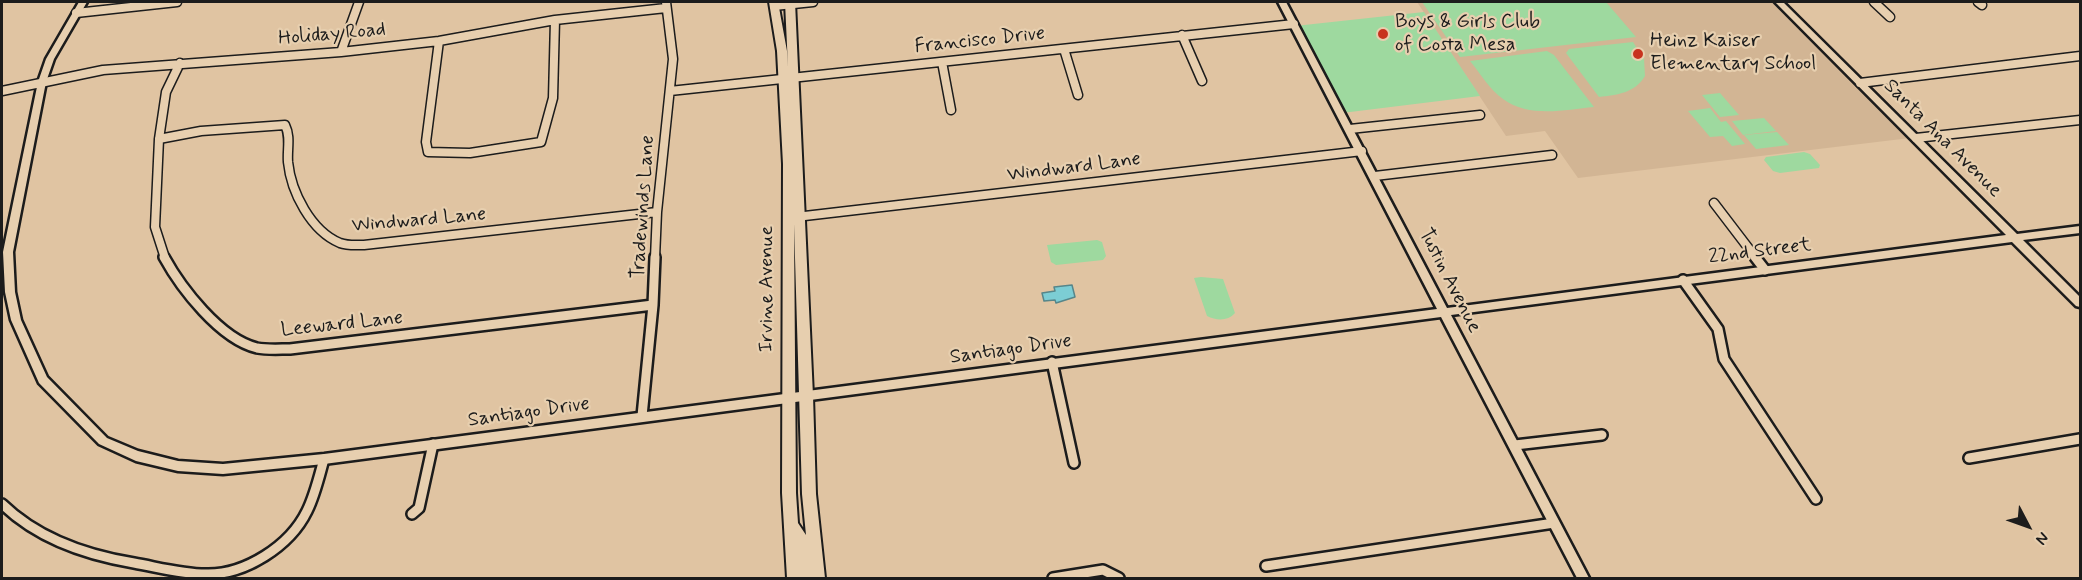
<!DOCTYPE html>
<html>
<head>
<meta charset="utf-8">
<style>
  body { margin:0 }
  #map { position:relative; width:2082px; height:580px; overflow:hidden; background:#e0c4a2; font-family:Mynerve,sans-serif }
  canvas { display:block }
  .frame { position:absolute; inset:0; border:3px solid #1c1c1c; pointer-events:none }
  .north { position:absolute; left:1998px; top:496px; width:60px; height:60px; -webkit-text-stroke:4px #e7cfaf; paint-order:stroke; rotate:131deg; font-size:16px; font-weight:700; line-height:24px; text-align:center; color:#1c1c1c }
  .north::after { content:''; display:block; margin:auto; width:21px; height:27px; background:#1c1c1c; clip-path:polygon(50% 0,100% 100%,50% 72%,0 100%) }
</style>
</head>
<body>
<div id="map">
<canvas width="2082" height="580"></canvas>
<div class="frame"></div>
<div class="north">N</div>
</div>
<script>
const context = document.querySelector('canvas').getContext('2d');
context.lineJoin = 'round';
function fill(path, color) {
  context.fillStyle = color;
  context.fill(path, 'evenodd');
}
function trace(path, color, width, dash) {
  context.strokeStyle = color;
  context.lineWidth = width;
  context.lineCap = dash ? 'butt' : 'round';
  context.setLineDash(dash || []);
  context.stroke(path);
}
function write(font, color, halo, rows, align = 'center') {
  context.font = font + ' Mynerve,sans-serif';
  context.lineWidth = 4.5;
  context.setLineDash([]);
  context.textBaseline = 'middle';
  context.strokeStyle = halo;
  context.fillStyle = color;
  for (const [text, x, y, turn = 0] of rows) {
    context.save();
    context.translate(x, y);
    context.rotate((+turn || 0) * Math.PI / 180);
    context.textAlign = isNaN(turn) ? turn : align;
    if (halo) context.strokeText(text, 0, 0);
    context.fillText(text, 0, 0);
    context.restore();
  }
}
const built = new Path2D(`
  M1417,2h355l138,136 -332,40 -33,-47 -39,5z`);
const green = new Path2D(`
  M1422,2h184l30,35 -176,20z
  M1424,12l56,84 -138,17 -47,-87z
  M1633,42l11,17 1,17c-10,17 -28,19 -46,21l-33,-44 3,-4z
  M1547,51l7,4 40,52c-30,3 -65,11 -91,-8 -13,-9 -23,-26 -33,-38z
  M1720,93l19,22 -19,2 -18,-22z
  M1710,108l11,14 5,-1 19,23 -13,2 -9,-10 -13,1 -22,-26z
  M1764,118l12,13 -33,4 -11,-14z
  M1777,132l12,13 -33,4 -12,-14z
  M1804,152l6,2 10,11 -1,3 -39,5 -7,-2 -9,-11 2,-3z
  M1097,240l5,2 4,14 -3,4 -47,5 -5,-3 -4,-17z
  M1201,277l22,2 12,34c-7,8 -18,8 -28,3l-13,-38z`);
const water = new Path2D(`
  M1072,285l3,12 -19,6 -1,-3 -11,1 -2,-8 13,-2 -1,-4z`);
const minorFar1 = new Path2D(`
  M1874,2l16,15
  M1978,2l4,3
  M774,6l39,-4
  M76,13l101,-11
  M1182,35l20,46
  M439,41l-13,101 2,10 42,1 71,-11 12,-44 2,-78
  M1064,49l14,46
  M341,52l18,-50
  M942,62l9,48
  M1860,83l220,-27
  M2,91l101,-21 238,-18 98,-11 116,-21 111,-12
  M670,91l624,-67
  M1350,129l130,-14
  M1916,138l164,-18
  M159,139l42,-8 84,-6c6,12 2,24 3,37 3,30 23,69 52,81 8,3 16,2 24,2l293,-33
  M1375,176l177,-21
  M1714,203l42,55
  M796,217l566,-66
  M165,258l-10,-31 4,-88 7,-47 14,-29
  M655,258l2,-46 16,-153 -7,-57`);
const minor = new Path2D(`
  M164,257c17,31 56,82 93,91 10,2 23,1 33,1l363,-44
  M1755,257l10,13
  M1683,280l35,49 6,30 92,140
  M1052,362l22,101
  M642,416l11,-111 2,-48
  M1515,445l87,-10
  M1969,458l111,-19
  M2,504c36,35 83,51 132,59 23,4 48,11 72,11 39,1 84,-28 101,-63 8,-16 12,-34 17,-52
  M412,514l7,-6 14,-64
  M1266,566l288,-43
  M1053,578l50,-8 16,8`);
const tertiary = new Path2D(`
  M79,2h8l-33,57 -8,23 -33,170 2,40 6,28 26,57 60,61 31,13 40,10 45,3 101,-10 1113,-145 -159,-307h8l161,306 559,-73 -231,-233h8l234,232 63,-8v7l-57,7 57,57v10l-4,-1 -64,-64 -561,73 138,263h-12l-136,-261 -1117,147 -101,10 -45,-3 -42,-10 -37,-17 -60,-61 -28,-63 -6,-28 -2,-40 35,-170 8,-23z`);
const secondary = new Path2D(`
  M769,2h9l9,49 1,16 -3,-65h10l18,394 3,98 9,84h-38l-5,-85 1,-329 -6,-113zM794,224l8,270 4,41 -8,-12 -2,-30z`);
const markers = [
  [1383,34,6,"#c8321e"],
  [1638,54,6,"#c8321e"]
];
const poiNames = [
  ["Boys & Girls Club",1395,23],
  ["of Costa Mesa",1395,46],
  ["Heinz Kaiser",1650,42],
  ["Elementary School",1650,65]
];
const streetNames = [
  ["Holiday Road",332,35,-5],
  ["Francisco Drive",980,41,-6],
  ["Santa Ana Avenue",1942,139,45],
  ["Windward Lane",1074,168,-7],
  ["Tradewinds Lane",644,207,-86],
  ["Windward Lane",419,221,-5],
  ["22nd Street",1760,252,-7],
  ["Tustin Avenue",1449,281,63],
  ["Irvine Avenue",768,289,-90],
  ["Leeward Lane",342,325,-6],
  ["Santiago Drive",1011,350,-8],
  ["Santiago Drive",529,413,-8]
];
fill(built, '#d2b594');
fill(green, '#9ed99f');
fill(water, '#7ccdd4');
trace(water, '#56868a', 1.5);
trace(minorFar1, '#1c1c1c', 11);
trace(minor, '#1c1c1c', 14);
trace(tertiary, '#1c1c1c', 5);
trace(secondary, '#1c1c1c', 4);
trace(minorFar1, '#e7cfaf', 8);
trace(minor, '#e7cfaf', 9);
fill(tertiary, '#e7cfaf');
fill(secondary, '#e7cfaf');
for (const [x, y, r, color] of markers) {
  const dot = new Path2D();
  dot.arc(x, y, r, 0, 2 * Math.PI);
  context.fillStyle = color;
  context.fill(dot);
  trace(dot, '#e7cfaf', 2);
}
write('20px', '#1c1c1c', '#e7cfaf', poiNames, 'left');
write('20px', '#1c1c1c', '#e7cfaf', streetNames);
</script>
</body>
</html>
